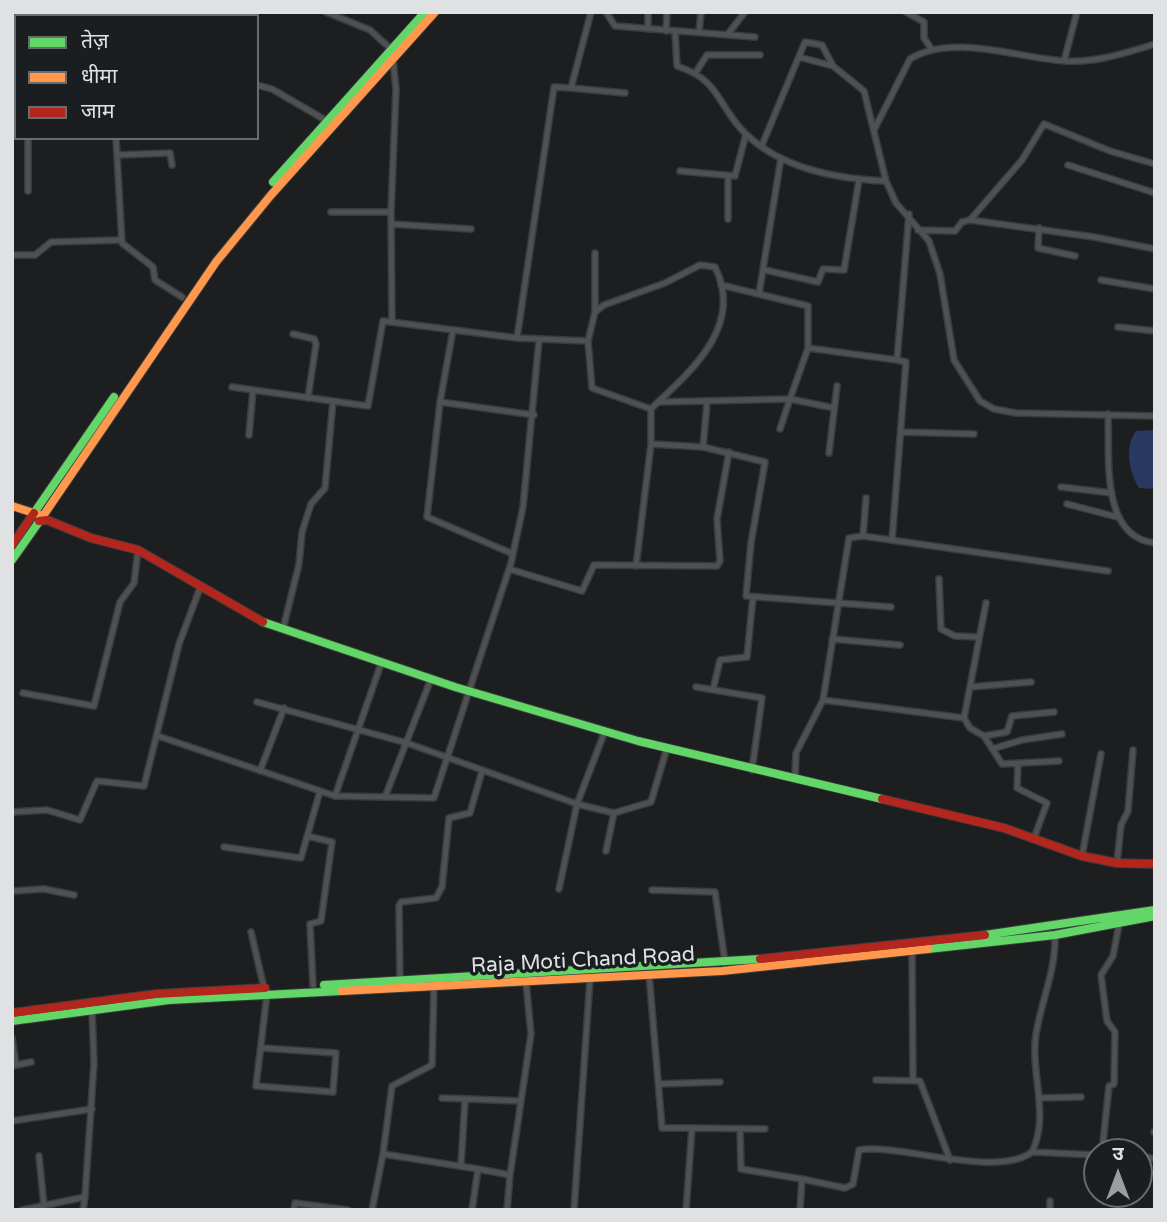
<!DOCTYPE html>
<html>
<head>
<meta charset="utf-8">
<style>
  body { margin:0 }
  #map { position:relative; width:1167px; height:1222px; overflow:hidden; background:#1c1e20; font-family:"Varela Round","Noto Sans Devanagari",sans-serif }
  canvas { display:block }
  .frame { position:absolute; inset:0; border:14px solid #dfe1e3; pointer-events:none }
  .legend { position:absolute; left:14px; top:14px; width:245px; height:126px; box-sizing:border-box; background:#1b1e21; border:2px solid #696c6f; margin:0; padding:9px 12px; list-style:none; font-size:21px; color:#dfe1e3 }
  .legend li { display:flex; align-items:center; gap:14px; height:35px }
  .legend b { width:35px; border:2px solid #696c6f }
  .north { position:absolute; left:1083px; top:1138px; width:70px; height:70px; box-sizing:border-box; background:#1b1e21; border:2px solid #696c6f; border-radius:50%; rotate:0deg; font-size:19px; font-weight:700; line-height:28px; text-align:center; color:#dfe1e3 }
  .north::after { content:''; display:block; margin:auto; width:24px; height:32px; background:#9b9d9f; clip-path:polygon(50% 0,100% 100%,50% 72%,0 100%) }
</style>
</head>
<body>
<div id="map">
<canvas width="1167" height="1222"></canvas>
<div class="frame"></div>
<ul class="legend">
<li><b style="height:9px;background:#63d668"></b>तेज़</li>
<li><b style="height:9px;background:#ff974d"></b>धीमा</li>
<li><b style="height:9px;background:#b3261e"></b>जाम</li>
</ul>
<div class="north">उ</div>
</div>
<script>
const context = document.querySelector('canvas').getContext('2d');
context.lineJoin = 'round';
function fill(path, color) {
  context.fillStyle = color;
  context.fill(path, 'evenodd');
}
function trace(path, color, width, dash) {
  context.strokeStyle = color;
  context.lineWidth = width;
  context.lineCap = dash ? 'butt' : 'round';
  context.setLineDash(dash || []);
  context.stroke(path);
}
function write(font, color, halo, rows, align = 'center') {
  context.font = font + ' "Varela Round",sans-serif';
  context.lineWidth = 7;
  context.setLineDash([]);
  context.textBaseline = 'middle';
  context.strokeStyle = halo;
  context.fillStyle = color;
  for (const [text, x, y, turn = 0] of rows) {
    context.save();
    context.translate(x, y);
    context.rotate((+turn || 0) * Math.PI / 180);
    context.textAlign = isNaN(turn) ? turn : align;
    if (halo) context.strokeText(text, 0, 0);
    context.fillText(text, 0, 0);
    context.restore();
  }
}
const water = new Path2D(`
  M1155,430v59l-16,-1c-10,-16 -15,-41 -3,-57z`);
const street = new Path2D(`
  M172,12l4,4
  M326,12l44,18 22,20
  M606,12l9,14 140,11
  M906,12l18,10v16l8,12
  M648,29v-17
  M666,31l1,-19
  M675,31l2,35c42,14 39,35 64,63 36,39 95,50 145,52
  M699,32l2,-20
  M728,34l17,-22
  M799,57l34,9
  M1064,61l13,-49
  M696,72l11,-17h53
  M257,85l15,4 55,32
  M571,88l54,5
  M12,116l4,1
  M875,128l35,-69c43,-26 107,-1 155,2 31,2 60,-8 90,-17
  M28,138v53
  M116,138l6,105 31,24 2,13 27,17
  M762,145l43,-103 17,3 11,21 31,25 22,90 10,22 33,38 11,33 14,86 26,41 14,8 22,4 139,3
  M117,155l53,-2 2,12
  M1068,165l87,28
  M680,171l55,5 11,-42
  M331,212h60
  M728,219v-42
  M970,220l52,-60 22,-36 66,27 45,13
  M391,224l80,5
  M1039,228l-1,20 37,8
  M918,230l37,1 7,-9 8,-2 124,17 61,12
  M595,253v59
  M12,255h23l16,-13 70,-2
  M765,270l53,12 5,-13 21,1 15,-90
  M1101,280l54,9
  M721,285l87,21v42
  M759,294l22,-136
  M392,322l-1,-110 5,-123 -3,-29
  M1118,327l37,4
  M453,330l-13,72 -13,115 86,37
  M293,334l21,5 2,5 -8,54
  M517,338l37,-251 17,1 20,-76
  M588,341l7,-29 9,-7 61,-22 35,-18 15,2c28,56 -19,100 -57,135
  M232,387l136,19 15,-85 134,17 71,3 4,47 59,21 7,-7 132,-3 18,-51 89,12 12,-146
  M440,402l94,13
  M1108,414c2,41 -9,123 47,129
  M780,429l10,-30 44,9
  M901,432l73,2
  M249,435l4,-45
  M651,444l52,3 62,15 -14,81 -5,53 145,11
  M703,447l4,-44
  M829,453l8,-67
  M1061,487l51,6
  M1067,504l50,13
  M863,536l3,-38
  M892,540l14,-178 -9,-2
  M636,566l15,-122v-35
  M509,569l73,22 12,-26 123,1 3,-5 -3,-42 12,-67
  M939,579l2,50 14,7 24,1
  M283,629l16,-65 3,-32 9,-28 14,-16 8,-87
  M832,639l68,6
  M696,687l66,11 -10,72
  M970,687l61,-5
  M713,690l7,-30 27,-3 6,-60
  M23,693l71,13 26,-104 14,-19 4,-33
  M823,700l141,18 6,10 14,8 18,28 57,-3
  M257,702l150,41 170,61 37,9 37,-11 16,-54
  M964,718l22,-115
  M158,736l177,60 99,2 77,-235 12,-56 16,-167
  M984,736l23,-4 5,-16 42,-4
  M992,749l30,-9 40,-6
  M1018,764l-1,24 30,15 -13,35
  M260,771l24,-63
  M795,779l1,-26 27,-53 26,-162 14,-2 245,35
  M335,796l47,-135
  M385,797l46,-118
  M12,812l35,-2 33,10 17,-39 47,5 35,-142 21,-56
  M307,836l25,6 -11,79 -11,3 3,61
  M224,847l77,11 19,-67
  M606,851l8,-38
  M1082,856l19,-102
  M1117,863l4,-38 7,-14 5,-61
  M559,889l18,-85 28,-73
  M652,890l63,2 10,70
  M12,891l32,-2 30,6
  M251,932l13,56
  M912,952l1,127
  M649,974l13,154h30l-6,82
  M400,980l-1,-74 2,-4 35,-4 6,-11 7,-69 21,-5 12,-42
  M12,1038l4,27
  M262,1048l74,5 -3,39 -77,-6 11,-92
  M12,1066l19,-4
  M876,1080l44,1 30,79
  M658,1084l62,-2
  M442,1098l79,3
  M1039,1098l42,-1
  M12,1121l80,-12
  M692,1128l73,1
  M740,1129l1,40 61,10
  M1154,1132h1
  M1032,1152l65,3
  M1102,1152l7,-66 5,-2 1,-52 -8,-11 -6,-46 12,-19 6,-31
  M383,1154l9,-68 40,-21 2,-79
  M39,1156l5,50
  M1139,1156l16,3
  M461,1165l4,-65
  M1050,1201v9
  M22,1210l63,-13 9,-134 -2,-53
  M83,1210l2,-13
  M294,1210l1,-7 53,7
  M372,1210l11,-56 95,15
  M472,1210l6,-41 32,6 21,-141 -5,-52
  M507,1210l3,-35
  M574,1210l16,-231
  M800,1210l2,-31 43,9 8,-4 6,-34c40,-7 137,29 173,2 19,-38 -4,-84 5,-123 6,-33 19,-60 18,-94`);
const fast = new Path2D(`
  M273,182l152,-170
  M34,513l80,-116
  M12,560l31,-44
  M263,622l192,65 183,54 244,58
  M985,935l170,-25
  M928,949l127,-14 100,-19
  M324,985l436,-26
  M12,1021l157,-21 173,-9`);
const slow = new Path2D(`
  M12,506l31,10 173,-254 55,-67 164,-183
  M342,991l380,-20 206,-22`);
const jam = new Path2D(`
  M39,521l8,-1 44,18 47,12 125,72
  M12,545l22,-32
  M882,799l122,29 78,28 35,7 38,1
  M760,959l225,-24
  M12,1013l144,-19 109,-6`);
const streetNames = [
  ["Raja Moti Chand Road",583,961,-3]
];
fill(water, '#293961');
trace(street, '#393b3d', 8);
trace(fast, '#393b3d', 10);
trace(slow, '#393b3d', 10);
trace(jam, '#393b3d', 10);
trace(street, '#4f5052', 5);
trace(fast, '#63d668', 8);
trace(slow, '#ff974d', 8);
trace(jam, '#b3261e', 8);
write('21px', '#dfe1e3', '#1b1e21', streetNames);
</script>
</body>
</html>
